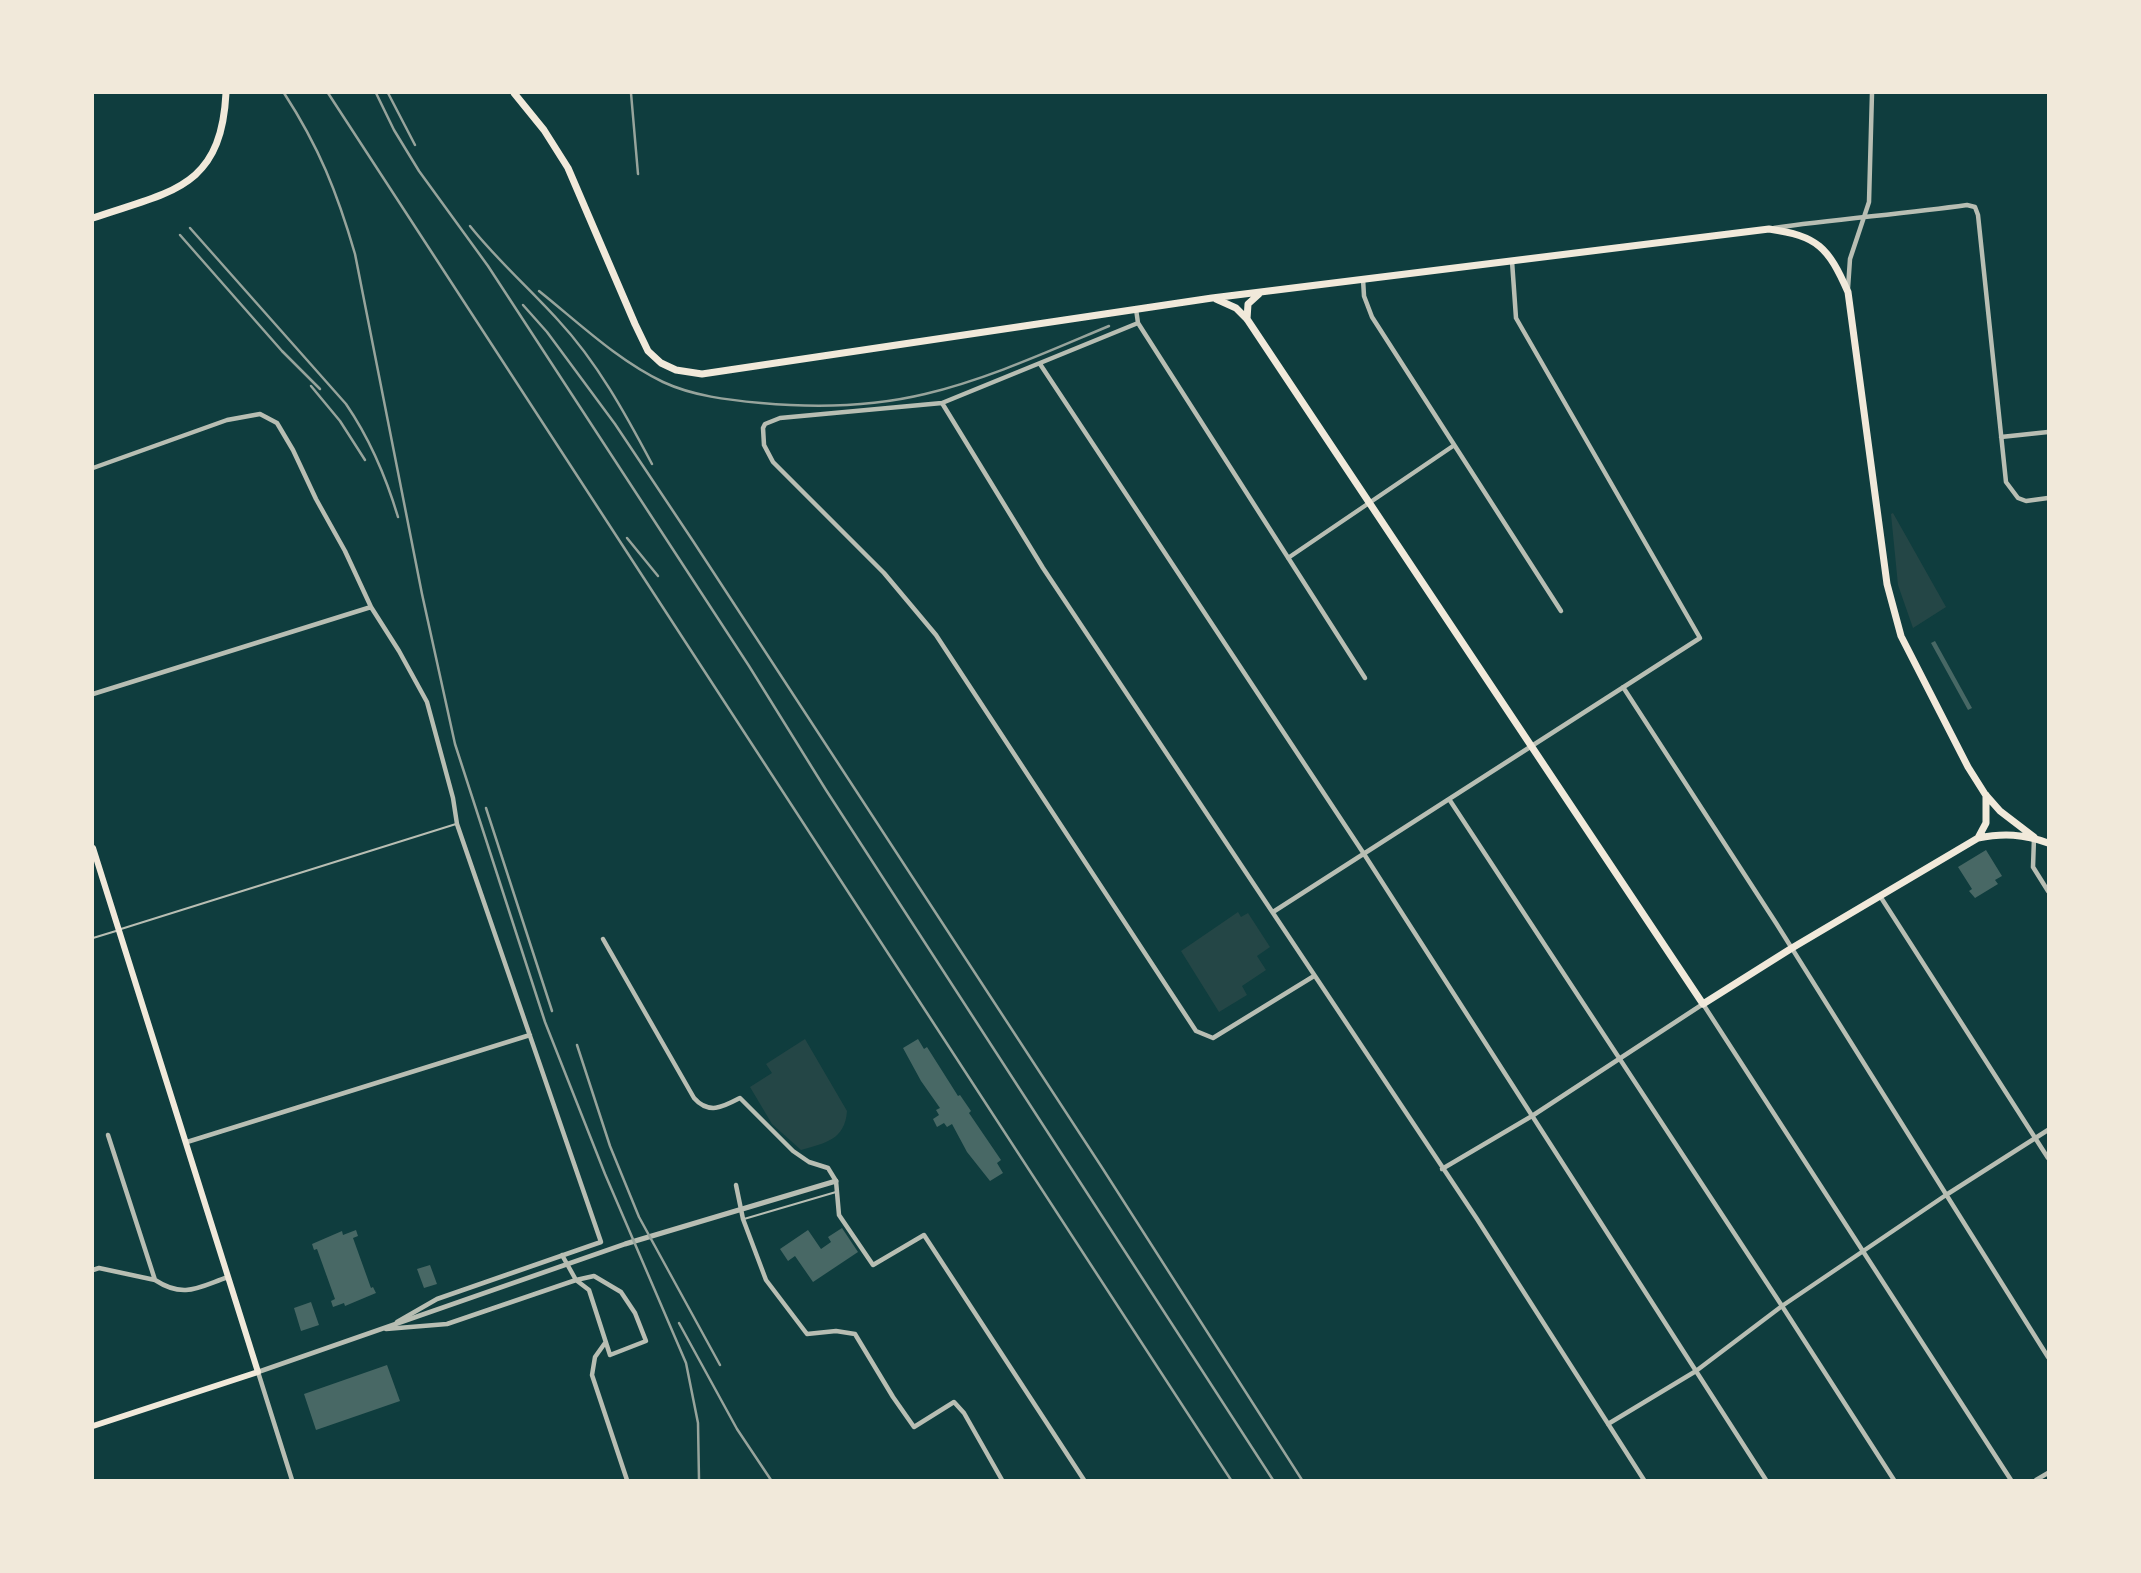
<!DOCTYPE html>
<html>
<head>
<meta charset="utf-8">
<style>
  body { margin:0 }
  #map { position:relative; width:2141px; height:1573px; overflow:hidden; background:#0f3d3e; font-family:Overpass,sans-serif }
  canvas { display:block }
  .frame { position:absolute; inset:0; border:94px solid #f1e9da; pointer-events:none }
</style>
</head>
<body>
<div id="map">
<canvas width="2141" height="1573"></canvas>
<div class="frame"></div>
</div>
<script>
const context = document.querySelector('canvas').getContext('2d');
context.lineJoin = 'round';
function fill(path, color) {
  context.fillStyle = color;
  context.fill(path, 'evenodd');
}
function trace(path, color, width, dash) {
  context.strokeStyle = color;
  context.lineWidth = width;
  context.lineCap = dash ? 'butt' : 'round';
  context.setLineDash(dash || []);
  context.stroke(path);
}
const green = new Path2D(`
  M1893,513l53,94 -33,21 -15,-43 -7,-71z
  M1238,912l3,5 7,-4 22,34 -13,9 9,14 -24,16 5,9 -28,17 -38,-61z
  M805,1039l42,72c-2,29 -22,32 -46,39l-29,-26 -22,-37 22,-14 -6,-9z`);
const building = new Path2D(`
  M1935,641l37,67 -4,2 -37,-67z
  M1986,850l16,26 -7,4 3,4 -23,14 -6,-7 3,-2 -14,-22z
  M918,1039l6,10 3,-2 31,49 2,-1 11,16 -2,2 32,47 -4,3 6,10 -13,8 -23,-29 -15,-28 -5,3 -3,-4 -7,4 -4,-8 6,-4 -3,-5 4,-2 -19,-27 -18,-33z
  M842,1228l16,24 -45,30 -18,-26 -7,5 -8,-12 28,-19 13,19 10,-7 -3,-5z
  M356,1230l2,6 -5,2 18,50 2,-1 3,6 -31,13 -1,-3 -11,4 -2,-6 4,-2 -18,-50 -3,1 -2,-6 30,-13 1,4z
  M430,1265l7,19 -13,4 -7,-19z
  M311,1302l8,23 -18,6 -7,-23z
  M387,1365l13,36 -84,29 -12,-36z`);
const service = new Path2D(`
  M121,929l335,-105
  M93,938l23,-7
  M744,1219l92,-27`);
const minor = new Path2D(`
  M1774,228c64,-9 128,-14 193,-23l8,2 3,8 28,267 12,16 8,3 22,-3
  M1363,279l1,17 8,21 189,294
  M1848,288l2,-29 19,-57 3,-109
  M1136,309l2,14 227,355
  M1138,323l-196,80 -162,15 -15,6 -2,4 1,17 9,17 111,111 52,62 260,396 17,7 101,-62
  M1040,364l324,490 402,626
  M942,403l101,165 434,651 167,261
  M2001,437l47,-5
  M93,468l134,-48 33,-6 17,9 16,27 23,49 29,52 26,56 28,44 28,51 26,96 4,26 144,418 -164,57 -40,23
  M1288,558l165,-112
  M1623,687l153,236 272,434
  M93,694l278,-87
  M1449,799l333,507 112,174
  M2034,838l-1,29 15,24
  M1880,896l168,262
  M1273,912l427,-274 -184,-320 -4,-57
  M603,939l91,159c15,17 29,9 46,0l53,53 16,11 19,6 8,13 3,34 34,50 51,-30 160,245
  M108,1135l47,145c29,19 44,7 73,-3
  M187,1142l343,-107
  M1442,1169l90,-53 171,-112 308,476
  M736,1185l7,34 23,61 41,54 29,-3 19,3 38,63 21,30 40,-25 10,11 38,67
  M93,1270l6,-2 56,12
  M386,1329l61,-5 129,-44 13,10 21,65 36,-14 -11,-28 -14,-21 -27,-16 -18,4 -14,-25
  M605,1343l-10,14 -3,18 35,105
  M258,1372l34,108
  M1608,1424l88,-53 86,-65 164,-111 102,-65
  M2036,1480l12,-7`);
const tertiary = new Path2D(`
  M258,1372l367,-128 211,-63`);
const secondary = new Path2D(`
  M93,848l165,524 -165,54`);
const primary = new Path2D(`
  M514,93l30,37 24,38 67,156 13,27 13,12 15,7 26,4 510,-76 557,-69c49,7 59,18 79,63l39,292 14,52 67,131 17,27 15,17 34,26
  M93,218c78,-27 128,-29 133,-125
  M1216,299l20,9 11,11 456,685 89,-56 186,-110c25,-5 46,-4 70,5
  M1247,319l1,-15 11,-10
  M1978,838l8,-15v-28`);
const rail = new Path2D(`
  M284,93c35,54 53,99 71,161l67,340 33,150 90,278 60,152 81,189 12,60 1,57
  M328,93l903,1387
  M376,93l18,37 25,41 69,95 261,400 77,124 447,690
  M388,93l27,52
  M631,93l7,81
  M470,226c27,34 59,62 88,94 39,42 67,93 94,144
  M190,228l156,176c24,35 40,73 52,113
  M180,235l102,116 38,38
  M539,291c40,32 78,69 124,91 30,14 65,18 98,21 55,5 110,4 164,-9 63,-15 124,-43 184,-68
  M523,305l24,27 68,92 78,117 408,625 201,314
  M311,386l29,35 25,39
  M627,538l31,38
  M486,808l66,203
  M577,1045l33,101 29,71 81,148
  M679,1323l58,106 34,51`);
fill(green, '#244646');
fill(building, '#486865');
trace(service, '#b8beb3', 2);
trace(minor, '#b8beb3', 4.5);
trace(tertiary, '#b8beb3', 5);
trace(secondary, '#f1e9da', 6);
trace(primary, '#f1e9da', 7);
trace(rail, '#97a49c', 2.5);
</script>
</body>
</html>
